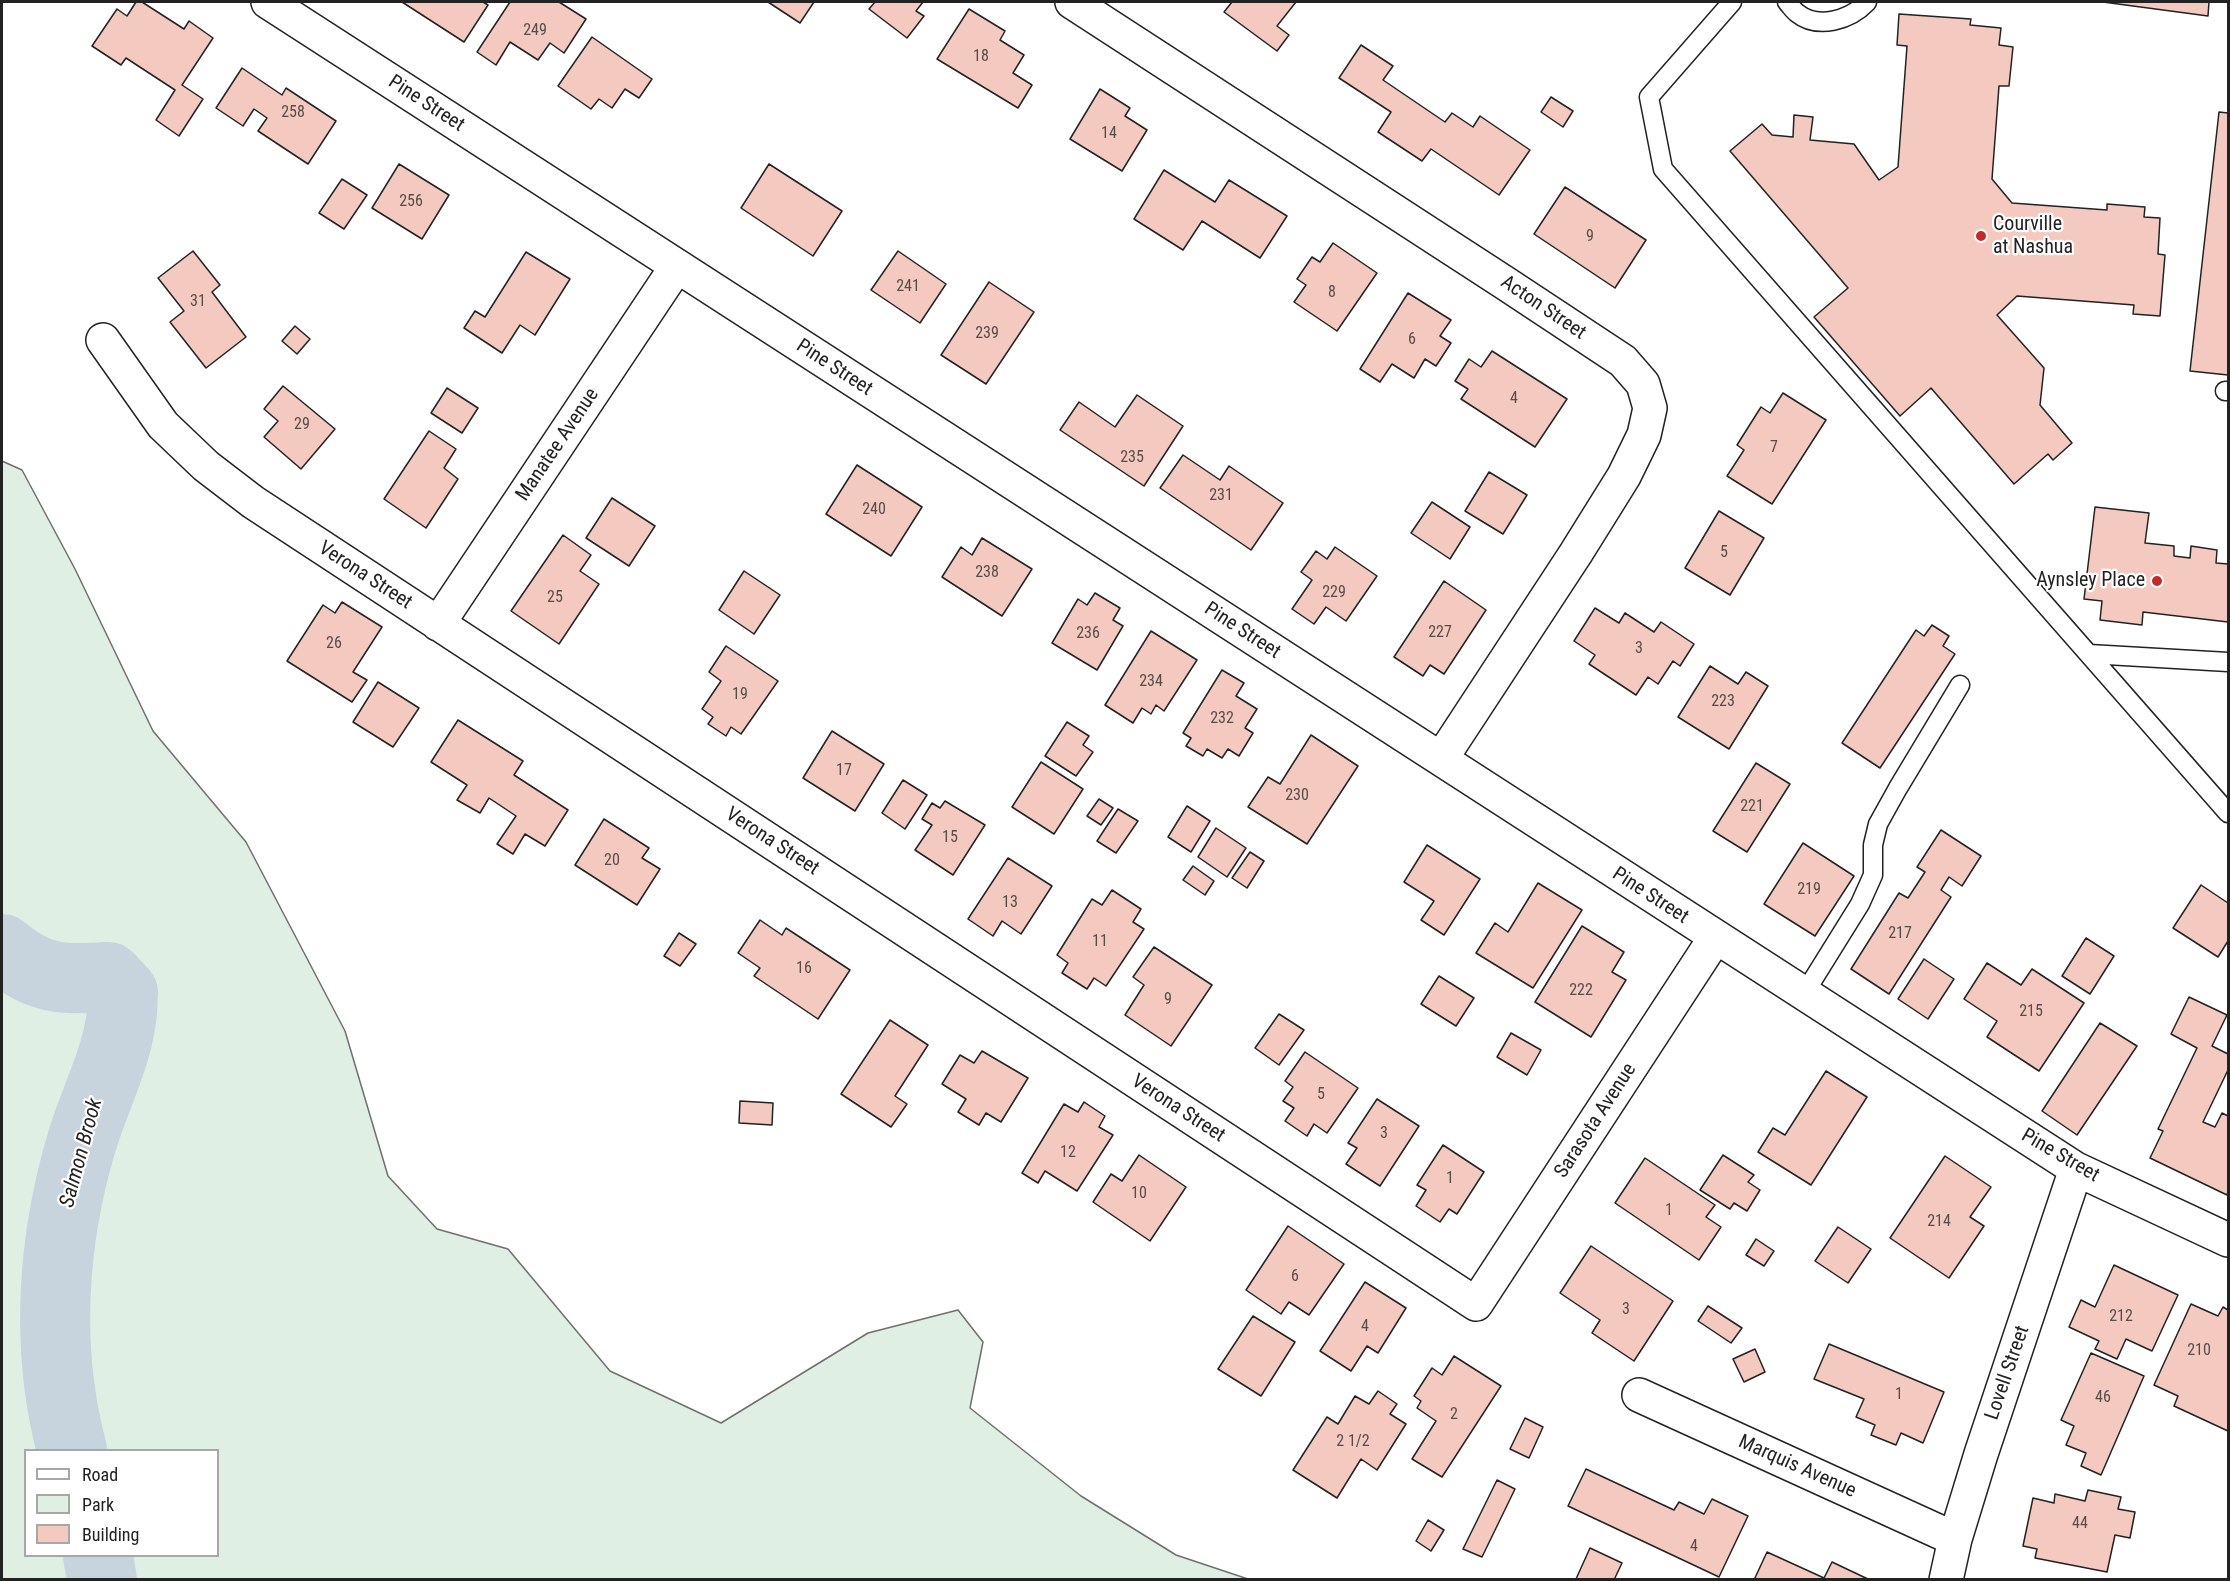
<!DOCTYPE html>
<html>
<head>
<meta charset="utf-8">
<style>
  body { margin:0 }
  #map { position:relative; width:2230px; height:1581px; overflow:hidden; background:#fff; font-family:"Roboto Condensed",sans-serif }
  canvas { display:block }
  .frame { position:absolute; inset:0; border:3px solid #222; pointer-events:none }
  .legend { position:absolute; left:24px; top:1449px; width:195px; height:108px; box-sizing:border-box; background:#fff; border:2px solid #a7a7a7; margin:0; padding:8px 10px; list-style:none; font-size:18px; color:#222 }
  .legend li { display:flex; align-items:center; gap:12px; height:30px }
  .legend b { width:30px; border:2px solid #a7a7a7 }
</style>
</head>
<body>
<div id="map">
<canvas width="2230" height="1581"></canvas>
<div class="frame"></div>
<ul class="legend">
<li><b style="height:8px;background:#fff"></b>Road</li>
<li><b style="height:16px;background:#e0efe3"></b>Park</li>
<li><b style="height:16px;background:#f3c9c0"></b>Building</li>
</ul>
</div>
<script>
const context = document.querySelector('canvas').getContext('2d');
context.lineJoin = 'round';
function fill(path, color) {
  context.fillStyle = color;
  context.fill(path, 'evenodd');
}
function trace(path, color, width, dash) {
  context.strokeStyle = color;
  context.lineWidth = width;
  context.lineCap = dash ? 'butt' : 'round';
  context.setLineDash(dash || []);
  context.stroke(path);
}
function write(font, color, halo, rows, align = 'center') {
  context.font = font + ' "Roboto Condensed",sans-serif';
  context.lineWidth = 4.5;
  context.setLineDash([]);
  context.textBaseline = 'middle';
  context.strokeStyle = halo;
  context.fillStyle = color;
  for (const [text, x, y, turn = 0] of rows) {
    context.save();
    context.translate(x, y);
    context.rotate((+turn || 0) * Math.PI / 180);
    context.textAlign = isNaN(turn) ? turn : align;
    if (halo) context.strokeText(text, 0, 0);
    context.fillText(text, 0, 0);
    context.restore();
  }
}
const green = new Path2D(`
  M2,461l20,9 53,99 78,162 93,111 99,189 43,145 49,53 71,20 102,122 111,52 147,-90 90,-23 25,32 -13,66 111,88 95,59 72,24h-1246zM26,1450h192v106h-192z`);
const river = new Path2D(`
  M2,949c37,31 60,31 106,28l15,16c-1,9 0,18 -2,27 -6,42 -27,81 -39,121 -30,100 -37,208 -10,309
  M98,1556l4,24`);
const building = new Path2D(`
  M136,2h6l42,27 5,-8 24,17 -31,47 21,14 -24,37 -23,-16 19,-30 -49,-32 -5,7 -29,-19 25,-37 10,7z
  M402,2h81l5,3 -24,37z
  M510,2h49l27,17 -22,34 -14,-10 -12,17 -28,-18 -14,23 -19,-13z
  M768,2h46l-14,21z
  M875,2h48l-7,9 8,5 -17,22 -38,-29z
  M1232,2h64l-19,24 12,9 -12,16 -53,-39z
  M2103,2h106l-1,14z
  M969,9l36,22 -5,9 24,15 -11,18 19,12 -14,23 -81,-49z
  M1899,14l72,5 -1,6 31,3 -2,17 14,2 -4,39h-10l-7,93 20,24 95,7v-6l38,3 -1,10 16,1 -2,36 7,1 -5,61 -27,-2 1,-9 -117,-9 -20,19 47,53 -4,37 32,38 -19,17 -5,-6 -34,30 -83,-96 -31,28 -86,-99 34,-29 -118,-137 32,-27 10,11 21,2 1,-22 19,2 -3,23 44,4 25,36 19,-13 9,-121 -10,-1z
  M592,37l60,42 -13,19 -14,-9 -13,19 -13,-9 -8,10 -33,-23z
  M1361,45l32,21 -10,14 62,42 7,-9 21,14 7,-11 50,34 -31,45 -68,-46 -9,12 -44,-29 13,-20 -52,-34z
  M242,68l40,27 4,-7 50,33 -28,43 -50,-33 9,-13 -13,-9 -11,17 -27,-18z
  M1100,89l30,19 -5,8 22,14 -25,41 -52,-32z
  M1551,97l22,14 -10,16 -22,-15z
  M2219,112l9,1v262l-38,-4z
  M399,164l50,31 -27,44 -50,-31z
  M769,164l73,47 -29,45 -72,-48z
  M1164,170l51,32 14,-22 58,36 -27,42 -58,-37 -19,29 -49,-31z
  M342,179l25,16 -23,34 -25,-16z
  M1565,187l81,53 -31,48 -81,-54z
  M1333,243l44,30 -40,58 -43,-29 12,-17 -9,-6 15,-22 8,5z
  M193,251l27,34 -8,7 34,45 -40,31 -36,-46 14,-11 -26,-33z
  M898,251l48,33 -26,39 -49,-33z
  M526,252l44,27 -35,56 -15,-10 -18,28 -38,-25 11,-17 10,6z
  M989,282l45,30 -48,72 -45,-29z
  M1408,293l43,27 -11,16 11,7 -15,23 -11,-7 -11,19 -22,-14 -12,18 -20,-13z
  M295,326l15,13 -13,15 -15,-13z
  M1492,351l75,48 -32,48 -74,-48 7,-10 -13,-8 14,-22 12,8z
  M283,386l52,43 -34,40 -37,-32 14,-16 -14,-12z
  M447,388l31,20 -16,25 -31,-20z
  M1783,393l43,27 -54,84 -45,-28 17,-26 -7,-5 24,-38 9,6z
  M1137,395l46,31 -39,60 -84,-56 19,-28 36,25z
  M429,431l27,18 -12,19 14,11 -32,49 -42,-29z
  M1183,455l37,25 9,-14 54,37 -32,47 -91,-62z
  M857,465l65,42 -31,49 -65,-42z
  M1489,472l38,23 -24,39 -38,-23z
  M612,498l43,28 -26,40 -43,-28z
  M1432,502l38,25 -20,32 -39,-26z
  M2095,507l54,6 -4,30 29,3v10l16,2 1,-12 26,4 -1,13 12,1v58l-85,-10 -1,13 -42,-5 2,-19 -18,-2z
  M1719,511l45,27 -34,57 -45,-27z
  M563,535l28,20 -11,16 19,13 -40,60 -48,-33z
  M982,538l50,31 -30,47 -60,-39 19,-30 11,8z
  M1335,547l42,29 -31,45 -20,-14 -12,17 -22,-15 20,-29 -11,-8 15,-21 11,8z
  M744,571l36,24 -26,39 -35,-24z
  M1444,581l42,29 -42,64 -14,-9 -7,11 -29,-19z
  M1095,593l25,15 -7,12 10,6 -26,44 -45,-27 26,-44 9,6z
  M342,602l40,25 -29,45 14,8 -15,22 -65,-41 36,-56 12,8z
  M1595,608l24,15 6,-10 29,19 7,-10 33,22 -14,22 -7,-5 -15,23 -10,-7 -12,18 -47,-31 6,-9 -21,-14z
  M1932,625l17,11 -6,10 12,8 -75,114 -38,-25 74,-113 8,6z
  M1151,631l46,29 -33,51 -8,-6 -5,9 -9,-6 -9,15 -28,-18z
  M726,646l52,35 -37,53 -10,-7 -5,9 -18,-12 5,-7 -11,-8 19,-28 -12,-9z
  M1710,666l28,18 8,-12 22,14 -39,63 -51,-32z
  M1222,670l22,13 -8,13 21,13 -12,19 8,5 -14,23 -11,-7 -6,9 -15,-9 -4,7 -17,-10 5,-8 -8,-5z
  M378,682l41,26 -26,39 -40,-25z
  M458,720l65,41 -9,14 54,35 -23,36 -20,-12 -12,20 -16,-10 19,-28 -27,-18 -9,15 -23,-13 10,-15 -36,-23z
  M1067,722l22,14 -6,9 10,7 -17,24 -31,-20z
  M832,731l52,33 -29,47 -52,-33z
  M1311,735l47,31 -51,78 -59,-37 20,-30 12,7z
  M1041,762l42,27 -29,45 -42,-27z
  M1756,763l34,21 -43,68 -34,-21z
  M903,780l24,15 -22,34 -23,-16z
  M1099,799l14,9 -12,17 -14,-9z
  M945,801l40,24 -32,50 -38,-25 17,-25 -10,-6 10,-16 8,5z
  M1187,806l23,15 -19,31 -23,-15z
  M1118,809l20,12 -22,32 -19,-12z
  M604,819l45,29 -7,10 18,11 -23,36 -62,-40z
  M1216,828l30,20 -19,29 -29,-20z
  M1941,830l40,26 -19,30 -13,-9 -8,13 10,7 -62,97 -38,-25 48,-76 9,5 17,-26 -8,-5z
  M1803,843l51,33 -39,60 -51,-32z
  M1427,845l53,34 -36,56 -23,-15 13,-19 -30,-19z
  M1250,852l14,9 -17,27 -15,-10z
  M1008,858l44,28 -31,48 -19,-13 -9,15 -25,-17z
  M1193,866l21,15 -9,14 -22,-15z
  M1538,883l44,27 -49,78 -57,-35 19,-30 13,9z
  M2201,885l27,18v38l-10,16 -45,-29z
  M1112,890l29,19 -8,13 11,7 -38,57 -12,-8 -7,11 -25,-16 6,-10 -11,-8 35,-56 10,6z
  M760,920l22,15 4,-7 64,42 -32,49 -64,-43 6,-8 -22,-15z
  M1582,926l42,26 -12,20 14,8 -35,57 -56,-35z
  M679,933l17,11 -16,22 -16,-10z
  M2086,938l28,18 -24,38 -28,-18z
  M1154,947l58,38 -41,61 -46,-31 19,-30 -11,-8z
  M1924,959l30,20 -26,40 -30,-20z
  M1987,963l34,22 11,-16 52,34 -45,68 -52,-34 10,-16 -33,-22z
  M1439,976l35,22 -18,28 -35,-22z
  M2189,997l38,18 -15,31 16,8v16l-25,52 12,5 7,-14 6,3v76l-1,3 -77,-37 13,-27 -5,-2 39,-81 -26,-14z
  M1279,1014l25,16 -25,35 -24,-17z
  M890,1020l38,25 -33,51 12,8 -16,23 -50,-33z
  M2100,1023l37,23 -60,89 -35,-24z
  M1511,1033l30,17 -14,25 -30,-18z
  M982,1051l46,27 -27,44 -15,-9 -7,12 -21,-13 8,-13 -24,-15 18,-29 14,8z
  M1305,1052l53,36 -31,45 -13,-9 -7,12 -22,-15 9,-13 -11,-7 10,-14 -8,-6z
  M1826,1071l41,26 -56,88 -53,-33 15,-24 12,7z
  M1377,1099l42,27 -39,60 -34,-22 11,-16 -9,-5z
  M740,1101l33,2 -1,22 -33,-2z
  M1084,1102l21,14 -6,11 14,8 -36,56 -32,-20 -7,12 -16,-10 42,-69 14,8z
  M1443,1145l41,27 -27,42 -8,-5 -9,13 -24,-16 10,-16 -9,-5z
  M1139,1155l47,32 -36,54 -57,-39 18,-28 11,7z
  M1723,1155l31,20 -6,7 12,8 -13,21 -13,-8 -4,6 -30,-19z
  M1945,1156l46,31 -21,30 14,9 -35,52 -59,-40z
  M1645,1158l70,47 -9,12 15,10 -22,33 -84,-57z
  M1288,1226l56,38 -35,51 -20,-13 -8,12 -35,-24z
  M1838,1227l33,22 -23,34 -33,-22z
  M1756,1239l18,12 -10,15 -18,-11z
  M1591,1246l82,55 -39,60 -42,-28 8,-13 -40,-27z
  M2114,1265l64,30 -26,56 -26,-12 -9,20 -22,-10 4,-8 -30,-14 12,-27 14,7z
  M1365,1282l41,26 -28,45 -11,-7 -16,25 -31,-20z
  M2191,1304l27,12 5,-9 5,3v121l-54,-25 4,-10 -24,-11z
  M1708,1306l34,22 -11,15 -33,-22z
  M1253,1316l42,26 -34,54 -43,-27z
  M1829,1344l115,48 -21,51 -22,-10 -5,12 -25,-10 4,-10 -19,-8 8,-18 -50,-20z
  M1755,1349l10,23 -21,10 -11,-23z
  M2091,1353l53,23 -43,99 -20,-9 5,-13 -20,-8 8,-19 -13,-6z
  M1454,1356l47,30 -59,91 -30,-18 24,-38 -19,-13 4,-7 -7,-5 18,-28 10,7z
  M1378,1391l19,13 -7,10 16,10 -29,46 -16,-11 -24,39 -44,-28 34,-53 11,7 17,-28 14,8z
  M1525,1418l18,9 -14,31 -19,-9z
  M1586,1469l88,41 5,-8 25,12 8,-15 36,17 -29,61 -151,-71z
  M1497,1480l18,9 -33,68 -19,-8z
  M2088,1490l33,7 -3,12 17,3 -5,26 -15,-3 -8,37 -72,-14 2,-9 -14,-3 10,-48 21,5 1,-9 30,7z
  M1428,1520l16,10 -13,21 -15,-10z
  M1590,1548l32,15 -8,17 -38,-1z
  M1767,1552l57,26 8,-16 38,18h-116z`);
const service = new Path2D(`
  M1732,2l-83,95 14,72 565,644
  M1787,2c3,3 6,8 10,11 21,17 53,7 70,-11
  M2225,391h3
  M2089,654l139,8
  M1804,994l56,-90 13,-29v-30l5,-21 20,-36 62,-103`);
const minor = new Path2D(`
  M268,2l1808,1167 152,71
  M1072,2l433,281 118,78 20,23 7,24 -6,27 -20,41 -48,77 -135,206
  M103,340l60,85 43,41 47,36 1223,802 239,-366
  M438,624l239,-358
  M1639,1395l316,144
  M1946,1580l9,-41 26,-85 95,-285`);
const markers = [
  [1981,236,6,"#c62828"],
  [2157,581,6,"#c62828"]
];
const numberNames = [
  ["249",535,31],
  ["18",981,57],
  ["258",293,113],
  ["14",1109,134],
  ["256",411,202],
  ["9",1590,237],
  ["241",908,287],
  ["8",1332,293],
  ["31",198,302],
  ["239",987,334],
  ["6",1412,340],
  ["4",1514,399],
  ["29",302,425],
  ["7",1774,448],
  ["235",1132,458],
  ["231",1221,496],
  ["240",874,510],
  ["5",1724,553],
  ["238",987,573],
  ["229",1334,593],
  ["25",555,598],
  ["227",1440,633],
  ["236",1088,634],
  ["26",334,644],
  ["3",1639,649],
  ["234",1151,682],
  ["19",740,695],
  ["223",1723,702],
  ["232",1222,719],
  ["17",844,771],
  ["230",1297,796],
  ["221",1752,807],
  ["15",950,838],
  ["20",612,861],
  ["219",1809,890],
  ["13",1010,903],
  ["217",1900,934],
  ["11",1100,942],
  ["16",804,969],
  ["222",1581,991],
  ["9",1168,1000],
  ["215",2031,1012],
  ["5",1321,1095],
  ["3",1384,1134],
  ["12",1068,1153],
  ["1",1450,1179],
  ["10",1139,1194],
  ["1",1669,1211],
  ["214",1939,1222],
  ["6",1295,1277],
  ["3",1626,1310],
  ["212",2121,1317],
  ["4",1365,1327],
  ["210",2199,1351],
  ["1",1899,1395],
  ["46",2103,1398],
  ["2",1454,1415],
  ["2 1/2",1353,1442],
  ["44",2080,1524],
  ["4",1694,1547]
];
const streetNames = [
  ["Pine Street",426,104,33],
  ["Acton Street",1543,308,34],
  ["Pine Street",834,368,33],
  ["Manatee Avenue",558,445,-56],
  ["Verona Street",365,576,33],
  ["Pine Street",1242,631,33],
  ["Verona Street",772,842,33],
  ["Pine Street",1650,896,33],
  ["Verona Street",1178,1109,33],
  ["Sarasota Avenue",1596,1121,-57],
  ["Pine Street",2060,1156,30],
  ["Lovell Street",2008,1373,-71],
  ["Marquis Avenue",1797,1467,24]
];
const poiNames = [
  ["Courville",1993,225],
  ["at Nashua",1993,248],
  ["Aynsley Place",2145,581,"right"]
];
const waterNames = [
  ["Salmon Brook",82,1153,-75]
];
fill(green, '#e0efe3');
trace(green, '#6f6f6f', 1.5);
trace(river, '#c7d3dd', 70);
fill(building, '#f3c9c0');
trace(building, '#222', 1.5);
trace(service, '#222', 21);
trace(minor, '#222', 36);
trace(service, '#fff', 18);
trace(minor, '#fff', 33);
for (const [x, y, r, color] of markers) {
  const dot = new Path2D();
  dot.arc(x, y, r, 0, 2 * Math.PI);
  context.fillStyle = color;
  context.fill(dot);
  trace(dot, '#fff', 2);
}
write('16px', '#564c4a', null, numberNames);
write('20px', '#222', '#fff', streetNames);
write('20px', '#222', '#fff', poiNames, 'left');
write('italic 21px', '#222', '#fff', waterNames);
</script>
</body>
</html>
